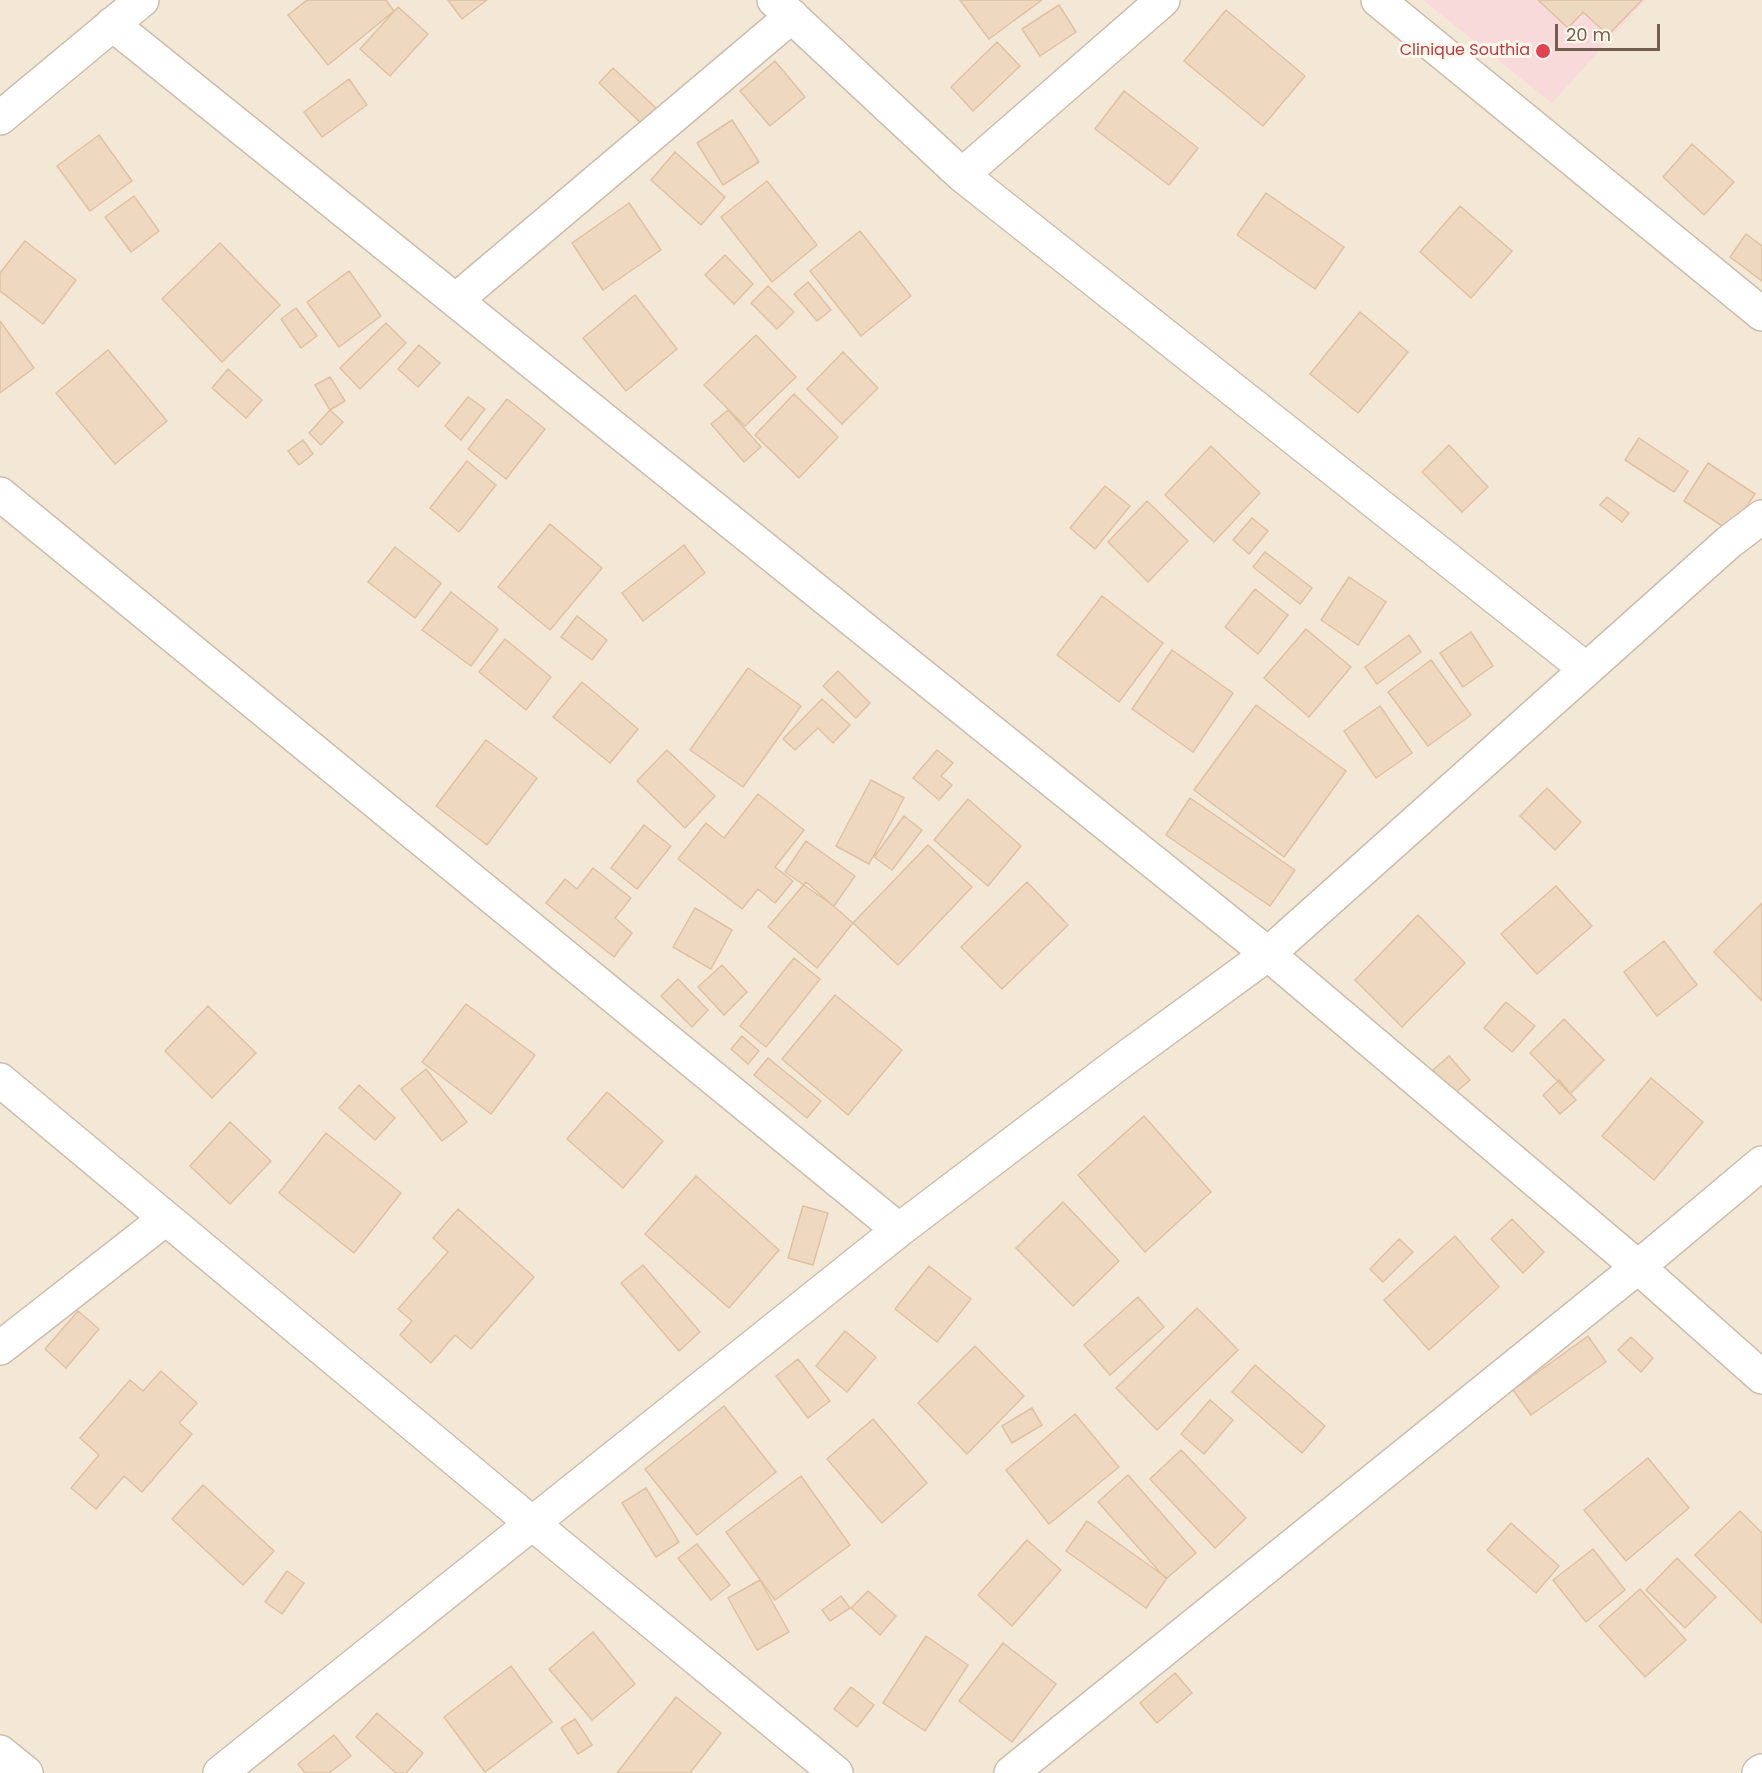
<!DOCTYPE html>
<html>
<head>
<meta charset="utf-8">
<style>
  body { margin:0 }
  #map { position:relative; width:1762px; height:1773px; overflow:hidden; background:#fbf5e6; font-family:Poppins,sans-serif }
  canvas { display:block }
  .scale { position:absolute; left:1555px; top:24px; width:105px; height:27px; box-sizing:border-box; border:3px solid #735f4d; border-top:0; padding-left:8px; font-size:18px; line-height:21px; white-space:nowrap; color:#735f4d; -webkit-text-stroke:4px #fef9ec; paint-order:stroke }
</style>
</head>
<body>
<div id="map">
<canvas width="1762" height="1773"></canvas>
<div class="scale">20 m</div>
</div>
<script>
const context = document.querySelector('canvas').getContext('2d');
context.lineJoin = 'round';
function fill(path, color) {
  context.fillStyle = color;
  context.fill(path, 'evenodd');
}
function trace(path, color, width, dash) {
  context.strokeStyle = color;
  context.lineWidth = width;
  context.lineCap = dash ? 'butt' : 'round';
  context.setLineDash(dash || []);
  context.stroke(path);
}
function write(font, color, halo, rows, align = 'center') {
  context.font = font + ' Poppins,sans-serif';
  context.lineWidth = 6;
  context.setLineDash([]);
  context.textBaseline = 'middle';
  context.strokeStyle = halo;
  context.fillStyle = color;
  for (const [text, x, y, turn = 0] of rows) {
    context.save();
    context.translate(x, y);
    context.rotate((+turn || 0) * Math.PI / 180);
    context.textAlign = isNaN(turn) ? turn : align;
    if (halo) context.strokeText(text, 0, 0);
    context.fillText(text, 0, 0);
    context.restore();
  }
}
const residential = new Path2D(`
  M0,0h1762v1773h-1762z`);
const medical = new Path2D(`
  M1423,0h222l-93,103z`);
const building = new Path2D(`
  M307,0h79l8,11 -66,54 -40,-50z
  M448,0h39l-25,19z
  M960,0h82l-53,39z
  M1538,0h104l-34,35 -25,-23 -15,16z
  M1059,5l17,27 -36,24 -18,-27z
  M398,7l30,27 -38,42 -30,-27z
  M1226,10l79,66 -42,50 -79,-65z
  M997,42l23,24 -47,45 -22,-24z
  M775,61l30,36 -35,29 -30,-35z
  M613,68l43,40 -14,16 -43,-41z
  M349,79l18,26 -45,32 -18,-25z
  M1124,91l74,57 -29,37 -74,-56z
  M732,120l27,42 -36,23 -26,-42z
  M99,135l33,46 -42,30 -33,-45z
  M1692,144l42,38 -30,33 -41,-38z
  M675,152l50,45 -24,28 -50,-45z
  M767,181l50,64 -45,37 -51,-65z
  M1266,193l78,54 -29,42 -78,-54z
  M134,196l25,35 -28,21 -26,-35z
  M629,203l32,47 -58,40 -31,-47z
  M1460,206l52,45 -41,47 -51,-46z
  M860,231l51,65 -50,40 -51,-65z
  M1746,234l16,12v35l-32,-24z
  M25,241l51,39 -33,44 -43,-33v-18z
  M220,243l60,62 -58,57 -60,-63z
  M725,255l28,29 -19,20 -29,-29z
  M349,271l32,45 -42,31 -32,-45z
  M808,282l23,28 -14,11 -23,-27z
  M768,286l26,26 -17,17 -26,-26z
  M635,295l42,54 -51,42 -43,-53z
  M296,308l21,28 -16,12 -20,-29z
  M1360,312l48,40 -50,61 -48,-39z
  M0,321l34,47 -34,25z
  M386,323l20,20 -46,46 -20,-21z
  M756,335l40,42 -51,49 -41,-41z
  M419,345l21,18 -22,24 -20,-18z
  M108,350l59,71 -52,43 -59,-71z
  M843,352l35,36 -36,36 -35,-35z
  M228,369l34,31 -16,18 -34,-30z
  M330,377l15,24 -15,9 -15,-25z
  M794,394l44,43 -39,41 -44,-43z
  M468,397l17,12 -24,31 -16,-14z
  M507,399l38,30 -39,50 -38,-30z
  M330,410l13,12 -22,23 -12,-12z
  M728,410l33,37 -17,15 -33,-38z
  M1639,438l49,33 -14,21 -49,-32z
  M303,440l10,14 -14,11 -11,-14z
  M1449,445l39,42 -26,25 -40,-40z
  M1211,446l49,47 -46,49 -49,-47z
  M467,461l29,24 -37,47 -29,-24z
  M1708,463l47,31 -25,37 -46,-30z
  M1105,486l25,20 -35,43 -25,-21z
  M1607,497l22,16 -7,9 -22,-17z
  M1147,501l41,40 -40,41 -40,-40z
  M1252,518l16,13 -19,23 -16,-14z
  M550,524l52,44 -52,62 -52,-43z
  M684,545l21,28 -62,48 -21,-28z
  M395,547l46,36 -26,35 -47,-36z
  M1265,552l47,36 -12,16 -47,-37z
  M1349,577l37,25 -28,43 -37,-25z
  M1255,589l33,26 -30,39 -33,-27z
  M451,592l47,37 -27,37 -49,-36z
  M1102,596l61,47 -44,59 -62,-47z
  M577,616l30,24 -15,20 -31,-23z
  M1306,629l45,38 -42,50 -45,-39z
  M1471,632l22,34 -30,21 -23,-34z
  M1409,635l12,17 -44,32 -12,-17z
  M505,639l46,38 -25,33 -47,-38z
  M1172,650l61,43 -40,59 -61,-43z
  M1431,660l40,55 -43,31 -40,-54z
  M748,668l53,38 -58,81 -53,-37z
  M838,671l32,32 -14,15 -33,-32z
  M582,682l56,47 -28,34 -57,-46z
  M822,699l28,26 -17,18 -15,-15 -23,22 -12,-11z
  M1256,705l90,66 -62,86 -90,-67z
  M1380,706l32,47 -36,25 -32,-47z
  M486,740l51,38 -50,67 -51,-39z
  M667,750l48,46 -30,32 -48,-47z
  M937,750l16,13 -12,13 11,9 -13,15 -26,-22z
  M871,780l33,18 -35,66 -33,-18z
  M1547,788l34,34 -26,28 -35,-34z
  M758,794l46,36 -29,37 18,14 -18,22 -17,-14 -16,20 -64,-50 28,-36 18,15z
  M1190,798l105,72 -25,36 -104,-71z
  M968,799l53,47 -33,40 -54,-46z
  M904,816l18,14 -30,40 -18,-13z
  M644,825l27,21 -34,43 -26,-21z
  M806,841l49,35 -21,30 -49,-34z
  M928,845l44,42 -74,78 -45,-42z
  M593,868l38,30 -16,20 17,15 -18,24 -68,-54 19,-24 12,10z
  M806,882l47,41 -36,45 -49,-41z
  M1027,882l41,43 -66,64 -41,-42z
  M1556,886l36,40 -55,48 -36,-40z
  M1762,903v98l-48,-49z
  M695,908l37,22 -21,39 -38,-22z
  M1418,915l47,48 -63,64 -47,-47z
  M1664,941l33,44 -40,31 -33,-44z
  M794,958l26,21 -54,68 -26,-21z
  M722,965l25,27 -23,23 -26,-28z
  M678,979l30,31 -16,17 -31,-31z
  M835,995l67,55 -54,65 -66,-56z
  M1506,1002l29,24 -23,26 -28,-24z
  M466,1004l69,51 -44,59 -69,-52z
  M208,1006l48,47 -44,45 -47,-47z
  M1564,1019l40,41 -34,34 -40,-41z
  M742,1036l17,15 -11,13 -17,-15z
  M1449,1056l21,24 -16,14 -21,-24z
  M768,1058l53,43 -14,17 -53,-43z
  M426,1069l41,53 -25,19 -41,-52z
  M1651,1078l52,44 -49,58 -52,-44z
  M1559,1080l17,20 -16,14 -17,-19z
  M359,1085l36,33 -20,22 -36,-32z
  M607,1092l56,49 -40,47 -56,-49z
  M1144,1116l67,76 -66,60 -67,-77z
  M230,1122l41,39 -41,43 -40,-38z
  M326,1133l75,60 -47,60 -75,-60z
  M696,1176l83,74 -50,58 -84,-74z
  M1063,1202l56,59 -46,45 -57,-58z
  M803,1206l25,7 -15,52 -25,-7z
  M458,1209l76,68 -63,72 -16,-14 -24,28 -31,-28 12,-14 -14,-12 50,-57 -15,-14z
  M1512,1219l32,33 -21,21 -32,-34z
  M1455,1236l44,51 -70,63 -45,-50z
  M1399,1239l14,13 -30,30 -13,-13z
  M643,1265l57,67 -21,19 -58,-68z
  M929,1266l42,33 -34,43 -42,-33z
  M1138,1297l26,30 -54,48 -26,-30z
  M1197,1308l41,42 -81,80 -41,-42z
  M78,1311l21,18 -33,39 -21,-19z
  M845,1331l31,26 -29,35 -31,-26z
  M1588,1336l18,26 -75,53 -18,-25z
  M1631,1337l22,21 -12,14 -23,-22z
  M975,1346l49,50 -57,58 -49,-51z
  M798,1359l32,42 -22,17 -32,-42z
  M1255,1365l70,61 -23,27 -70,-61z
  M161,1371l36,32 -18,20 13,11 -50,58 -18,-16 -28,33 -25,-21 28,-33 -19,-17 50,-58 13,11z
  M1210,1400l23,20 -29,34 -23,-20z
  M724,1406l52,66 -79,63 -52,-66z
  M1032,1408l10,17 -30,18 -10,-17z
  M1075,1414l44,53 -70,57 -43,-54z
  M873,1419l54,64 -45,40 -55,-64z
  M1181,1450l65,68 -31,30 -65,-69z
  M1648,1458l41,50 -63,53 -42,-51z
  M1128,1475l68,78 -30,26 -68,-77z
  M801,1476l49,69 -75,55 -49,-68z
  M203,1485l71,66 -31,34 -71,-66z
  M646,1488l33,54 -23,15 -34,-54z
  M1740,1511l22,22v90l-67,-68z
  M1087,1521l80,57 -21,30 -80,-57z
  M1511,1523l48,43 -23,27 -49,-43z
  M1027,1540l34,30 -49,56 -34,-31z
  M697,1544l33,41 -19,15 -33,-42z
  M1593,1549l32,41 -39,32 -33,-42z
  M1677,1558l39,39 -31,31 -39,-38z
  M287,1571l17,12 -22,31 -17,-12z
  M760,1580l29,52 -32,18 -29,-52z
  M1640,1589l46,51 -41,37 -46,-51z
  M868,1591l28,25 -16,19 -29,-27z
  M841,1596l9,12 -20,13 -8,-11z
  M593,1632l42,52 -43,36 -43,-51z
  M926,1636l42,29 -43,66 -42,-28z
  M1003,1643l53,41 -44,58 -53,-41z
  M511,1666l41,56 -67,50 -41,-55z
  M1175,1673l17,20 -35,30 -17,-20z
  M851,1687l23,18 -17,22 -23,-18z
  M676,1697l45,36 -31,40h-73z
  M377,1713l46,40 -17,20h-10l-40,-36z
  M575,1719l17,26 -14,9 -17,-26z
  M334,1735l17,21 -22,17h-24l-7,-9z`);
const street = new Path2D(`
  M774,0l188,175 624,494
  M1378,0l384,314
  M112,24l1156,930 370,313 124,110
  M0,118l142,-118
  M962,175l201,-175
  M456,300l336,-284
  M0,494l899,736
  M0,1080l533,444 303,249
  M0,1348l165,-129
  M0,1752l26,21
  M220,1773l679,-543 224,-170 145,-106 461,-412 33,-25
  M1011,1773l627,-506 124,-104
  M1759,1773l3,-2`);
const markers = [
  [1543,51,8,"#e0444e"]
];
const healthNames = [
  ["Clinique Southia",1530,51]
];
fill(residential, '#f2e8d5');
fill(medical, '#f8dada');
fill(building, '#efd8c0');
trace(building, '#e0c1a1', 1.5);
trace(street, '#ccbead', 36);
trace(street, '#fff', 33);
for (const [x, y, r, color] of markers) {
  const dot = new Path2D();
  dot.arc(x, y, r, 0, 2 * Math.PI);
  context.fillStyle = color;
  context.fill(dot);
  trace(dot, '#fef9ec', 2);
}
write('16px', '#be3a42', '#fef9ec', healthNames, 'right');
</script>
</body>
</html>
